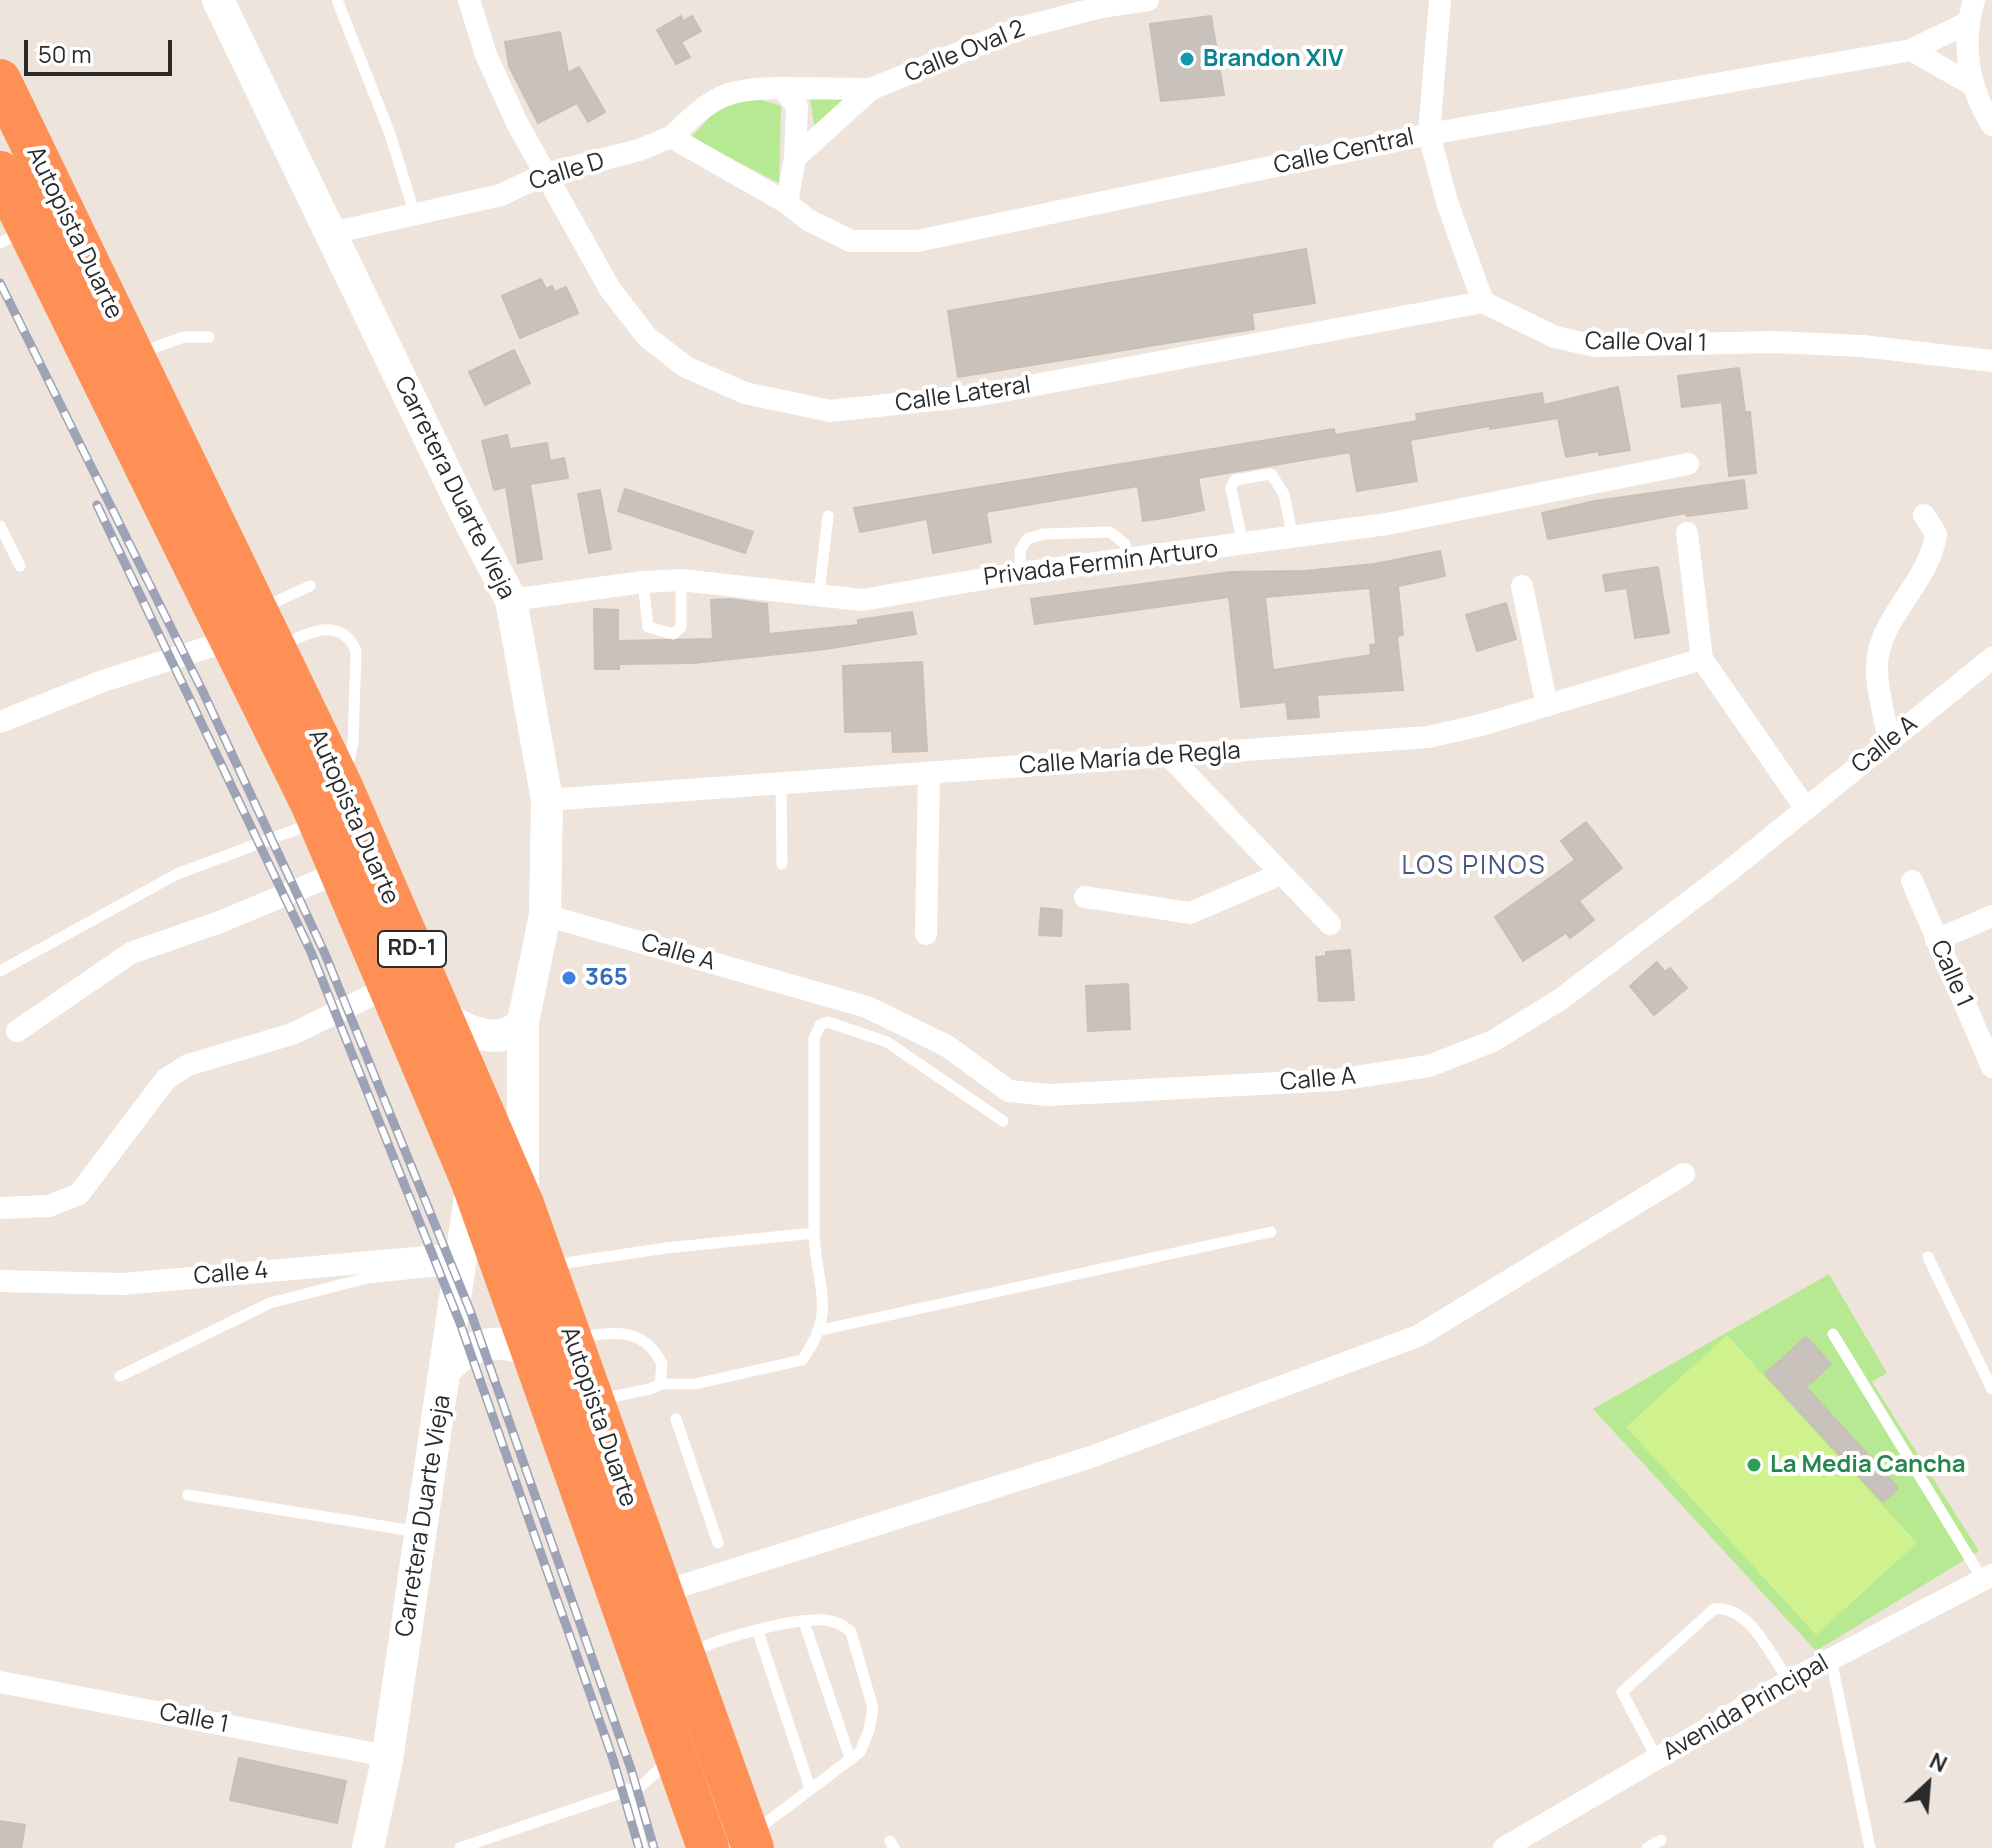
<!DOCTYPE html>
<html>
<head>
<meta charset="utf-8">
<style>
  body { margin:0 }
  #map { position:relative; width:1992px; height:1848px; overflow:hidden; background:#eee4db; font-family:Manrope,sans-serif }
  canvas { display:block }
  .north { position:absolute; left:1888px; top:1744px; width:80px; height:80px; -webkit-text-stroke:6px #fff; paint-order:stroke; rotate:26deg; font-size:22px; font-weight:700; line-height:32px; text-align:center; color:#2a2a2a }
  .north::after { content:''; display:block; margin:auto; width:28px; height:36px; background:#2a2a2a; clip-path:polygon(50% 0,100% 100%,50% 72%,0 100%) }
  .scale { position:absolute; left:24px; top:40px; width:148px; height:36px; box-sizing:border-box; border:4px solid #2a2a2a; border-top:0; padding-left:10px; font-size:24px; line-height:28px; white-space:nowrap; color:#2a2a2a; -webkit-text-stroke:6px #fff; paint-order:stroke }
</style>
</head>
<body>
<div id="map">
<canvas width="1992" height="1848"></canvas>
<div class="north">N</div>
<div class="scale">50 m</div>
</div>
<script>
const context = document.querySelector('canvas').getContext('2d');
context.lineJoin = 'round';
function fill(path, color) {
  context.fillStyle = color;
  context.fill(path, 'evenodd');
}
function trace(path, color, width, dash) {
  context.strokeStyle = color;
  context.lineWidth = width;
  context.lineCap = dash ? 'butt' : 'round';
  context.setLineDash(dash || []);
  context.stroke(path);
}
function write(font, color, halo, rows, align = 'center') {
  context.font = font + ' Manrope,sans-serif';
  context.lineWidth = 8;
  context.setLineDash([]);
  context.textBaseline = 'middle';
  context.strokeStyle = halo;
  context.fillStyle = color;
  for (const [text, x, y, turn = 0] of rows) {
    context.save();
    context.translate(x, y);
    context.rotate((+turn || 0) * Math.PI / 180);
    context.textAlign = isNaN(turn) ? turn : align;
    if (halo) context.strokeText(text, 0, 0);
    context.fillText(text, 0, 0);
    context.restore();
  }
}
const green = new Path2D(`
  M859,95l-44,34 -5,-30z
  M751,97l30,9 -2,77 -88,-45 30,-34z
  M1829,1274l58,99 -15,9 107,169 -163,100 -223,-242z`);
const pitch = new Path2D(`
  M1727,1335l190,208 -101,92 -190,-208z`);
const building = new Path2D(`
  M681,16l2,5 9,-5 9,15 -20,11 9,15 -14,7 -19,-34z
  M1211,16l13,79 -63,6 -11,-77z
  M560,32l8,41 11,-6 26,45 -17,10 -11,-19 -39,20 -29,-57 -4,-24z
  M1306,249l9,54 -63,10 2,16 -296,48 -10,-66z
  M541,279l5,10 6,-3 3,6 11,-5 12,26 -58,25 -18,-42z
  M514,350l16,33 -45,22 -16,-33z
  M1739,368l6,44h5l6,61 -27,3 -7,-74 -40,5 -4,-31z
  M1618,387l12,63 -31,5v-4l-33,6 -8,-39 -68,11v-3l-80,14 7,41 -60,10 -7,-39 -152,26 6,32 -34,7 -27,4 -5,-35 -152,26 5,30 -58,11 -6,-34 -67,13 -6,-24 480,-79 1,6 82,-14 -1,-7 126,-21 2,12z
  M507,435l3,14 37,-6 3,18 14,-3 4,20 -38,6 12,75 -24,4 -12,-76 -12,3 -12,-49z
  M1744,480l3,28 -60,8 -1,-3 -138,26 -6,-26 53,-12z
  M625,489l128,43 -8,21 -127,-42z
  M600,490l11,59 -22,4 -11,-59z
  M1440,551l5,25 -47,10 5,49 -6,1 6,54 -86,5 2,22 -31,2 -2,-17 -45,5 -12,-110 -194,27 -4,-25 200,-27 74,-1 69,-7zM1370,588l6,56 -6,1 1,10 -98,15 -8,-73z
  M1658,567l11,66 -34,5 -8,-50 -21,3 -3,-16z
  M729,599l38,5 2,30 89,-9v-5l54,-8 4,22 -90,15 -132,14 -75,1v5h-24l-1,-60 24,1v31l95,-2 -2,-39z
  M1506,603l10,36 -39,12 -11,-36z
  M922,662l5,89 -34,1 -1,-21 -47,1 -2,-66z
  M1586,822l36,46 -43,33 15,19 -24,18 -4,-5 -43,28 -28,-44 80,-57 -14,-19z
  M1041,908l21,2 -1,26 -22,-1z
  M1350,950l4,50 -35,1 -3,-44 10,-1v-4z
  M1657,962l8,10 5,-4 17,20 -33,27 -24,-29z
  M1128,984l2,45 -42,2 -2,-45z
  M1806,1337l25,27 -25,23 92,101 -15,14 -118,-128z
  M239,1758l107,23 -9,42 -107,-23z
  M0,1821l25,4 -4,23h-21z`);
const lane = new Path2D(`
  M337,0l53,134 25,81
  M0,243l20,-10
  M142,352l42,-15h25
  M0,526l20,40
  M1243,545l-12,-57 4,-8 36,-6 13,20 9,44
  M1021,573l-1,-22 7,-12 16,-5 67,-2 15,12 2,16
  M643,582l5,45 25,7 8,-7v-47
  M819,593l9,-77
  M264,607l46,-21
  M282,645c26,-12 59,-30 74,6l-3,92 -6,26
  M781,786l1,78
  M0,971l177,-97 134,-50
  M814,1233v-194l6,-14 8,-3 59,20 116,79
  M1928,1257l64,132
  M552,1265l114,-17 148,-15c2,54 24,78 -12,127l-107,24h-35
  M821,1330l450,-98
  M1833,1334l150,246
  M580,1337c35,-5 64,-10 82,27l-2,20 -10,5 -49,10
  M120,1376l150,-73 97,-25 87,-9
  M676,1419l42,124
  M188,1495l232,37
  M804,1622l46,136
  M758,1632l52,156
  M693,1652c25,-14 95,-32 123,-32 14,-1 25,3 35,12l22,76 -4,22 -9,22 -105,79
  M1831,1659l39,189
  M1657,1759l-35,-67 92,-83c36,-4 56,46 75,72
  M627,1789l15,59
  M890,1841l4,7
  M460,1848l181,-62 26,-24
  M1647,1848l14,-8`);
const street = new Path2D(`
  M469,0l17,55 32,70 92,164 37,48 39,30 59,26 85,18 151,-16 502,-93
  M1440,0l-11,134 18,68 36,100 72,35 40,9 179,-4 88,4 130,15
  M1974,0c-13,43 -6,88 18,125
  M1911,50l60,34
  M782,88l89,1 149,-61 81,-21 47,-7
  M671,137c42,-40 51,-48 111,-49l15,18 -2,52 -8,45
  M795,158l76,-69
  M331,233l170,-38 42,-20 96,-25 32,-13 116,66 21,17 43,21h66l512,-107 482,-84 56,-27
  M1687,533l15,126 104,150
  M1522,586l25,120
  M511,600l132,-18 38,-2 181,20 144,-25 381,-51 301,-60
  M0,722l103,-41 128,-41
  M1889,742c-4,-27 -17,-65 -10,-92 11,-42 51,-72 57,-116l-12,-19
  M1171,758l159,166
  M547,800l881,-63 53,-12 221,-66
  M1912,881l80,186
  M1085,897l105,16 91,-39
  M545,915l322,92 80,39 62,45 40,4 287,-15 93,-14 64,-25 68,-42 167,-127 264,-214
  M926,934l3,-160
  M1936,940l56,-24
  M17,1031l114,-78 89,-31 120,-50
  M0,1208l49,-2 30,-12 87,-115 22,-14 104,-31 97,-47
  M0,1281l123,3 338,-30
  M659,1593l429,-135 330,-122 266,-162
  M0,1682l371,71 16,7
  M1504,1848l285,-167 203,-106`);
const secondary = new Path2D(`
  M218,0l245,508 48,92 36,200 -2,115 -22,107v169
  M440,1013c24,18 60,36 83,9
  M445,1371c24,-29 54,-35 87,-18
  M368,1848l19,-88 85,-577`);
const highway = new Path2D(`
  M0,80l343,709 180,415 230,644
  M0,172l312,633 160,377 236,666`);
const rail = new Path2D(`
  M0,283l203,409 122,262 146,359 160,456 23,79
  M97,505l214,447 149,371 153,436 26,89`);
const markers = [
  [1187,59,8,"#0f9aa8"],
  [569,978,8,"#3f7fe0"],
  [1754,1465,8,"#2e9e5b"]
];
const shields = [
  [412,949,68]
];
const shieldNames = [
  ["RD-1",412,949]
];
const streetNames = [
  ["Calle Oval 2",965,52,-22],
  ["Calle Central",1344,152,-12],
  ["Calle D",567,172,-17],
  ["Autopista Duarte",74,233,64],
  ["Calle Oval 1",1646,343,1],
  ["Calle Lateral",963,395,-8],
  ["Carretera Duarte Vieja",454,488,64],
  ["Privada Fermín Arturo",1101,564,-7],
  ["Calle A",1885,745,-39],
  ["Calle María de Regla",1130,759,-4],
  ["Autopista Duarte",353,817,66],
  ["Calle A",678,953,16],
  ["Calle 1",1951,974,66],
  ["Calle A",1318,1080,-5],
  ["Calle 4",231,1274,-5],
  ["Autopista Duarte",598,1417,71],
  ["Carretera Duarte Vieja",424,1516,-81],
  ["Avenida Principal",1746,1708,-30],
  ["Calle 1",194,1719,11]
];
const cultureNames = [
  ["Brandon XlV",1203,59]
];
const shopNames = [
  ["365",585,978]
];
const leisureNames = [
  ["La Media Cancha",1770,1465]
];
const neighbourhoodNames = [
  ["LOS PINOS",1474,867]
];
fill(green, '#b7e993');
fill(pitch, '#cff18e');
fill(building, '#c9c1bb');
trace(building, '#c9c0b5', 2);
trace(lane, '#fff', 11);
trace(street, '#fff', 22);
trace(secondary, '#fff', 32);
trace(highway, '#ff9055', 42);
trace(rail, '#9da3b6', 9);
trace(rail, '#fff', 6, [18]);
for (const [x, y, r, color] of markers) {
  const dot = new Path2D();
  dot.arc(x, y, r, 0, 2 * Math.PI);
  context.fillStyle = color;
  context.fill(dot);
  trace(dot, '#fff', 3);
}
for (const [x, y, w] of shields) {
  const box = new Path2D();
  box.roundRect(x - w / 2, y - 18, w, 36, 6);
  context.fillStyle = '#fff';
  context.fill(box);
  trace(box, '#2a2a2a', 2);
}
write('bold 22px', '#2a2a2a', null, shieldNames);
write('24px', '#2a2a2a', '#fff', streetNames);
write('bold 24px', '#0d838f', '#fff', cultureNames, 'left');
write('bold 24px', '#366cbe', '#fff', shopNames, 'left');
write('bold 24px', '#27864d', '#fff', leisureNames, 'left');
context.letterSpacing = '2px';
write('26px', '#47567f', '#fff', neighbourhoodNames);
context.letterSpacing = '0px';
</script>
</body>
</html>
